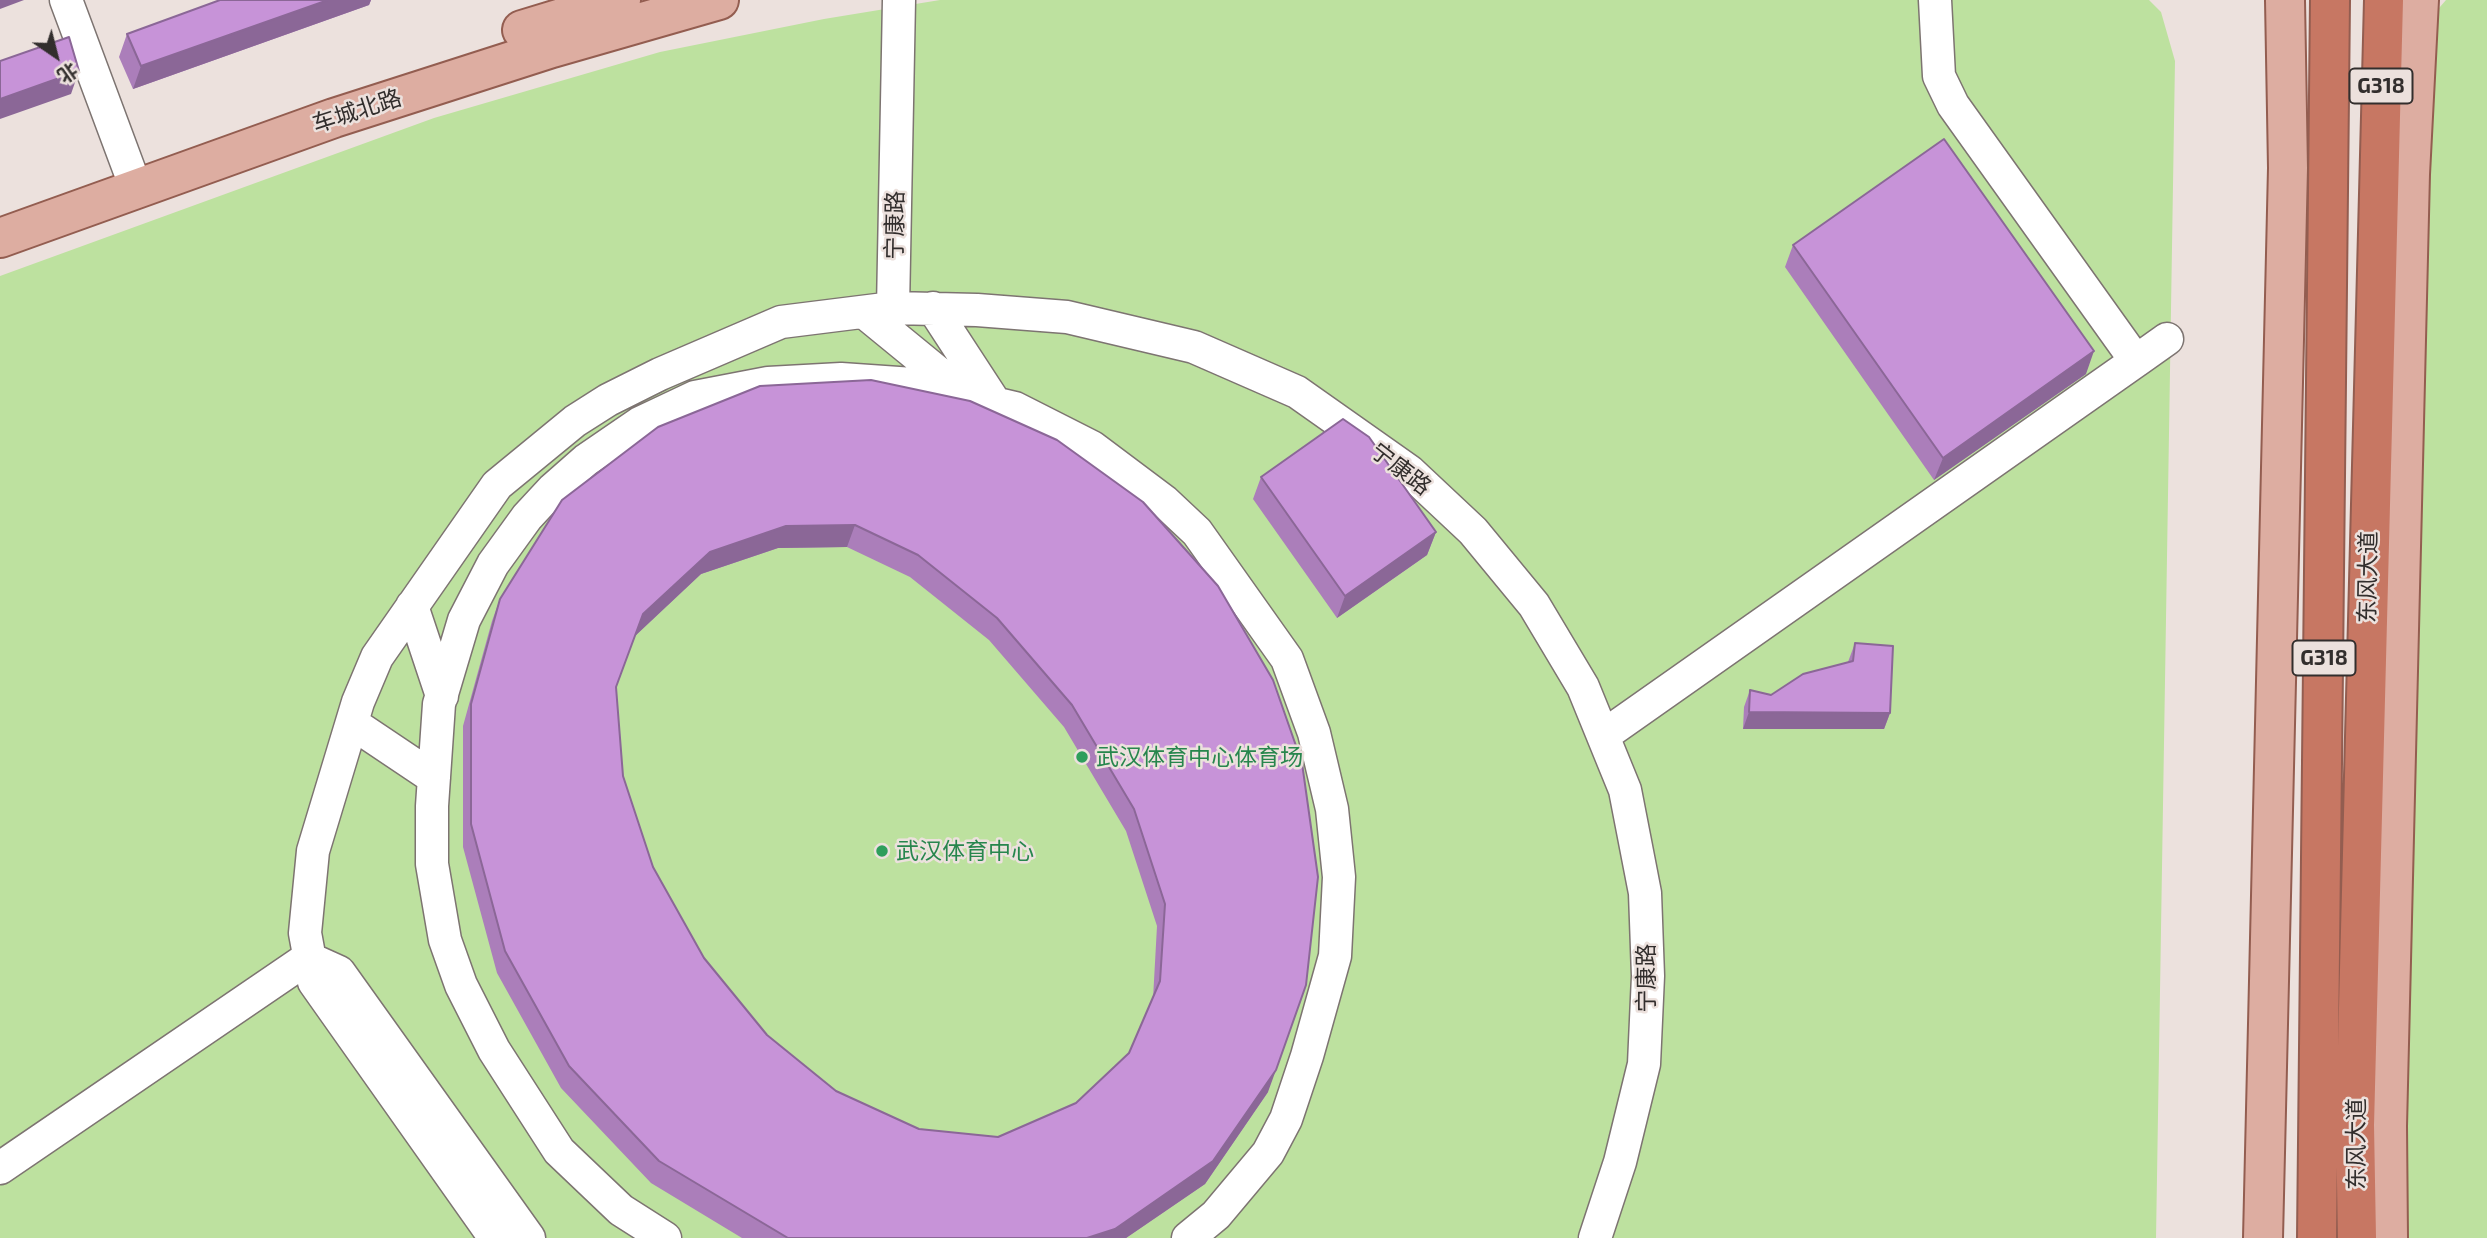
<!DOCTYPE html>
<html>
<head>
<meta charset="utf-8">
<style>
  body { margin:0 }
  #map { position:relative; width:2487px; height:1238px; overflow:hidden; background:#ece1dd; font-family:"Exo 2","Noto Sans SC",sans-serif }
  canvas { display:block }
  .north { position:absolute; left:21px; top:21px; width:70px; height:70px; -webkit-text-stroke:5px #ece1dd; paint-order:stroke; rotate:145deg; font-size:19px; font-weight:700; line-height:28px; text-align:center; color:#322e2d }
  .north::after { content:''; display:block; margin:auto; width:24px; height:32px; background:#322e2d; clip-path:polygon(50% 0,100% 100%,50% 72%,0 100%) }
</style>
</head>
<body>
<div id="map">
<canvas width="2487" height="1238"></canvas>
<div class="north">北</div>
</div>
<script>
const context = document.querySelector('canvas').getContext('2d');
context.lineJoin = 'round';
function fill(path, color) {
  context.fillStyle = color;
  context.fill(path, 'evenodd');
}
function trace(path, color, width, dash) {
  context.strokeStyle = color;
  context.lineWidth = width;
  context.lineCap = dash ? 'butt' : 'round';
  context.setLineDash(dash || []);
  context.stroke(path);
}
function write(font, color, halo, rows, align = 'center') {
  context.font = font + ' "Exo 2","Noto Sans SC",sans-serif';
  context.lineWidth = 5;
  context.setLineDash([]);
  context.textBaseline = 'middle';
  context.strokeStyle = halo;
  context.fillStyle = color;
  for (const [text, x, y, turn = 0] of rows) {
    context.save();
    context.translate(x, y);
    context.rotate((+turn || 0) * Math.PI / 180);
    context.textAlign = isNaN(turn) ? turn : align;
    if (halo) context.strokeText(text, 0, 0);
    context.fillText(text, 0, 0);
    context.restore();
  }
}
const green = new Path2D(`
  M940,0h1209l12,12 14,49 -19,1177h-2156v-962l434,-158 226,-66 164,-33z
  M2446,0h41v1238h-95l35,-1216z`);
const minor = new Path2D(`
  M66,0l70,188
  M899,0l-6,308 84,2 90,7 127,30 103,45 112,79 64,60 61,74 49,82 42,103 20,103 3,83 -4,88 -24,98 -25,76
  M933,308l62,95
  M864,312l99,81
  M2136,361l31,-22
  M412,606l30,90
  M352,723l82,55
  M1603,736l533,-375 -183,-256 -14,-29 -4,-76
  M308,958l31,14 190,266
  M0,1168l308,-210
  M495,1238l-181,-256 -9,-49 8,-82 45,-149 19,-45 120,-172 78,-64 33,-21 52,-26 121,-52 112,-14
  M665,1238l-44,-28 -62,-59 -65,-101 -33,-65 -16,-45 -13,-76v-58l7,-102 25,-84 29,-56 34,-47 26,-28 33,-29 54,-37 55,-26 73,-14 73,-4 72,5 102,24 77,39 72,54 33,31 90,127 27,74 18,76 7,68 -4,79 -28,100 -21,63 -18,34 -52,62 -28,23`);
const major = new Path2D(`
  M522,30l99,-30
  M0,238l334,-120 218,-70 167,-48
  M2263,1238l25,-1070 -3,-168
  M2388,1238l-1,-112 23,-952 9,-174`);
const highway = new Path2D(`
  M2317,1238l13,-1238
  M2357,1238l-2,-113 29,-1125`);
const wall = new Path2D(`
  M220,0h151l-2,5 -236,84 -14,-32 8,-23z
  M1793,245l293,129 -152,106 -149,-213z
  M970,401l298,691 -63,92 -79,54h-384l-91,-55 -90,-95 -64,-115 -34,-126v-121l29,-105 8,-22zM847,547l63,30 79,63 75,87 62,104 31,95 -4,73 -24,54 -53,50 -78,34 -79,-8 -83,-38 -69,-56 -63,-77 -51,-91 -30,-91 -7,-89 19,-51 66,-62 77,-26z
  M1261,477l175,55 -9,23 -90,63 -84,-119z
  M1855,643l35,70 -6,16h-141l1,-22 6,-17 21,5 77,-33z`);
const shadedWall = new Path2D(`
  M0,0h24l-24,9z
  M328,0h43l-2,5 -236,84 8,-23z
  M79,71l-8,23 -71,25v-20z
  M2094,351l-8,23 -152,106 9,-22z
  M855,525l-8,22 -69,1 -77,26 -66,62 8,-22 67,-62 76,-26z
  M1436,532l-9,23 -90,63 8,-22z
  M1749,712l141,1 -6,16h-141z
  M1276,1070l-8,22 -63,92 -79,54h-39z`);
const building = new Path2D(`
  M220,0h108l-187,66 -14,-32z
  M69,37l10,34 -79,28v-38z
  M1944,139l150,212 -151,107 -150,-213z
  M871,380l99,21 87,39 86,62 75,84 55,94 29,83 16,114 -12,108 -30,85 -63,91 -98,68 -28,9h-299l-129,-77 -90,-95 -64,-115 -34,-127v-120l29,-105 62,-99 96,-73 102,-41zM855,525l63,30 79,63 75,87 62,104 31,95 -5,77 -31,72 -53,50 -78,34 -79,-8 -83,-38 -69,-56 -63,-77 -51,-91 -30,-91 -7,-89 27,-73 67,-62 76,-26z
  M1343,419l26,18 67,95 -91,64 -84,-119z
  M1855,643l38,3 -3,67 -141,-1 1,-22 21,5 32,-21 50,-13z`);
const markers = [
  [1082,757,7,"#2e9e5b"],
  [882,851,7,"#2e9e5b"]
];
const shields = [
  [2381,86,63],
  [2324,658,63]
];
const shieldNames = [
  ["G318",2381,86],
  ["G318",2324,658]
];
const streetNames = [
  ["车城北路",357,111,-18],
  ["宁康路",895,225,-89],
  ["宁康路",1401,469,38],
  ["东风大道",2368,577,-89],
  ["宁康路",1646,978,-90],
  ["东风大道",2356,1144,-90]
];
const leisureNames = [
  ["武汉体育中心体育场",1096,757],
  ["武汉体育中心",896,851]
];
fill(green, '#bde19f');
trace(minor, '#7d7471', 35);
trace(major, '#935d50', 42);
trace(highway, '#935d50', 42);
trace(minor, '#fff', 32);
trace(major, '#ddada1', 38);
trace(highway, '#c77763', 38);
fill(wall, '#ab7eba');
fill(shadedWall, '#8b6797');
fill(building, '#c793d8');
trace(building, '#8b6797', 2);
for (const [x, y, r, color] of markers) {
  const dot = new Path2D();
  dot.arc(x, y, r, 0, 2 * Math.PI);
  context.fillStyle = color;
  context.fill(dot);
  trace(dot, '#ece1dd', 2.5);
}
for (const [x, y, w] of shields) {
  const box = new Path2D();
  box.roundRect(x - w / 2, y - 17.5, w, 35, 5);
  context.fillStyle = '#ece1dd';
  context.fill(box);
  trace(box, '#322e2d', 2);
}
write('bold 21px', '#322e2d', null, shieldNames);
write('23px', '#322e2d', '#ece1dd', streetNames);
write('23px', '#27864d', '#ece1dd', leisureNames, 'left');
</script>
</body>
</html>
